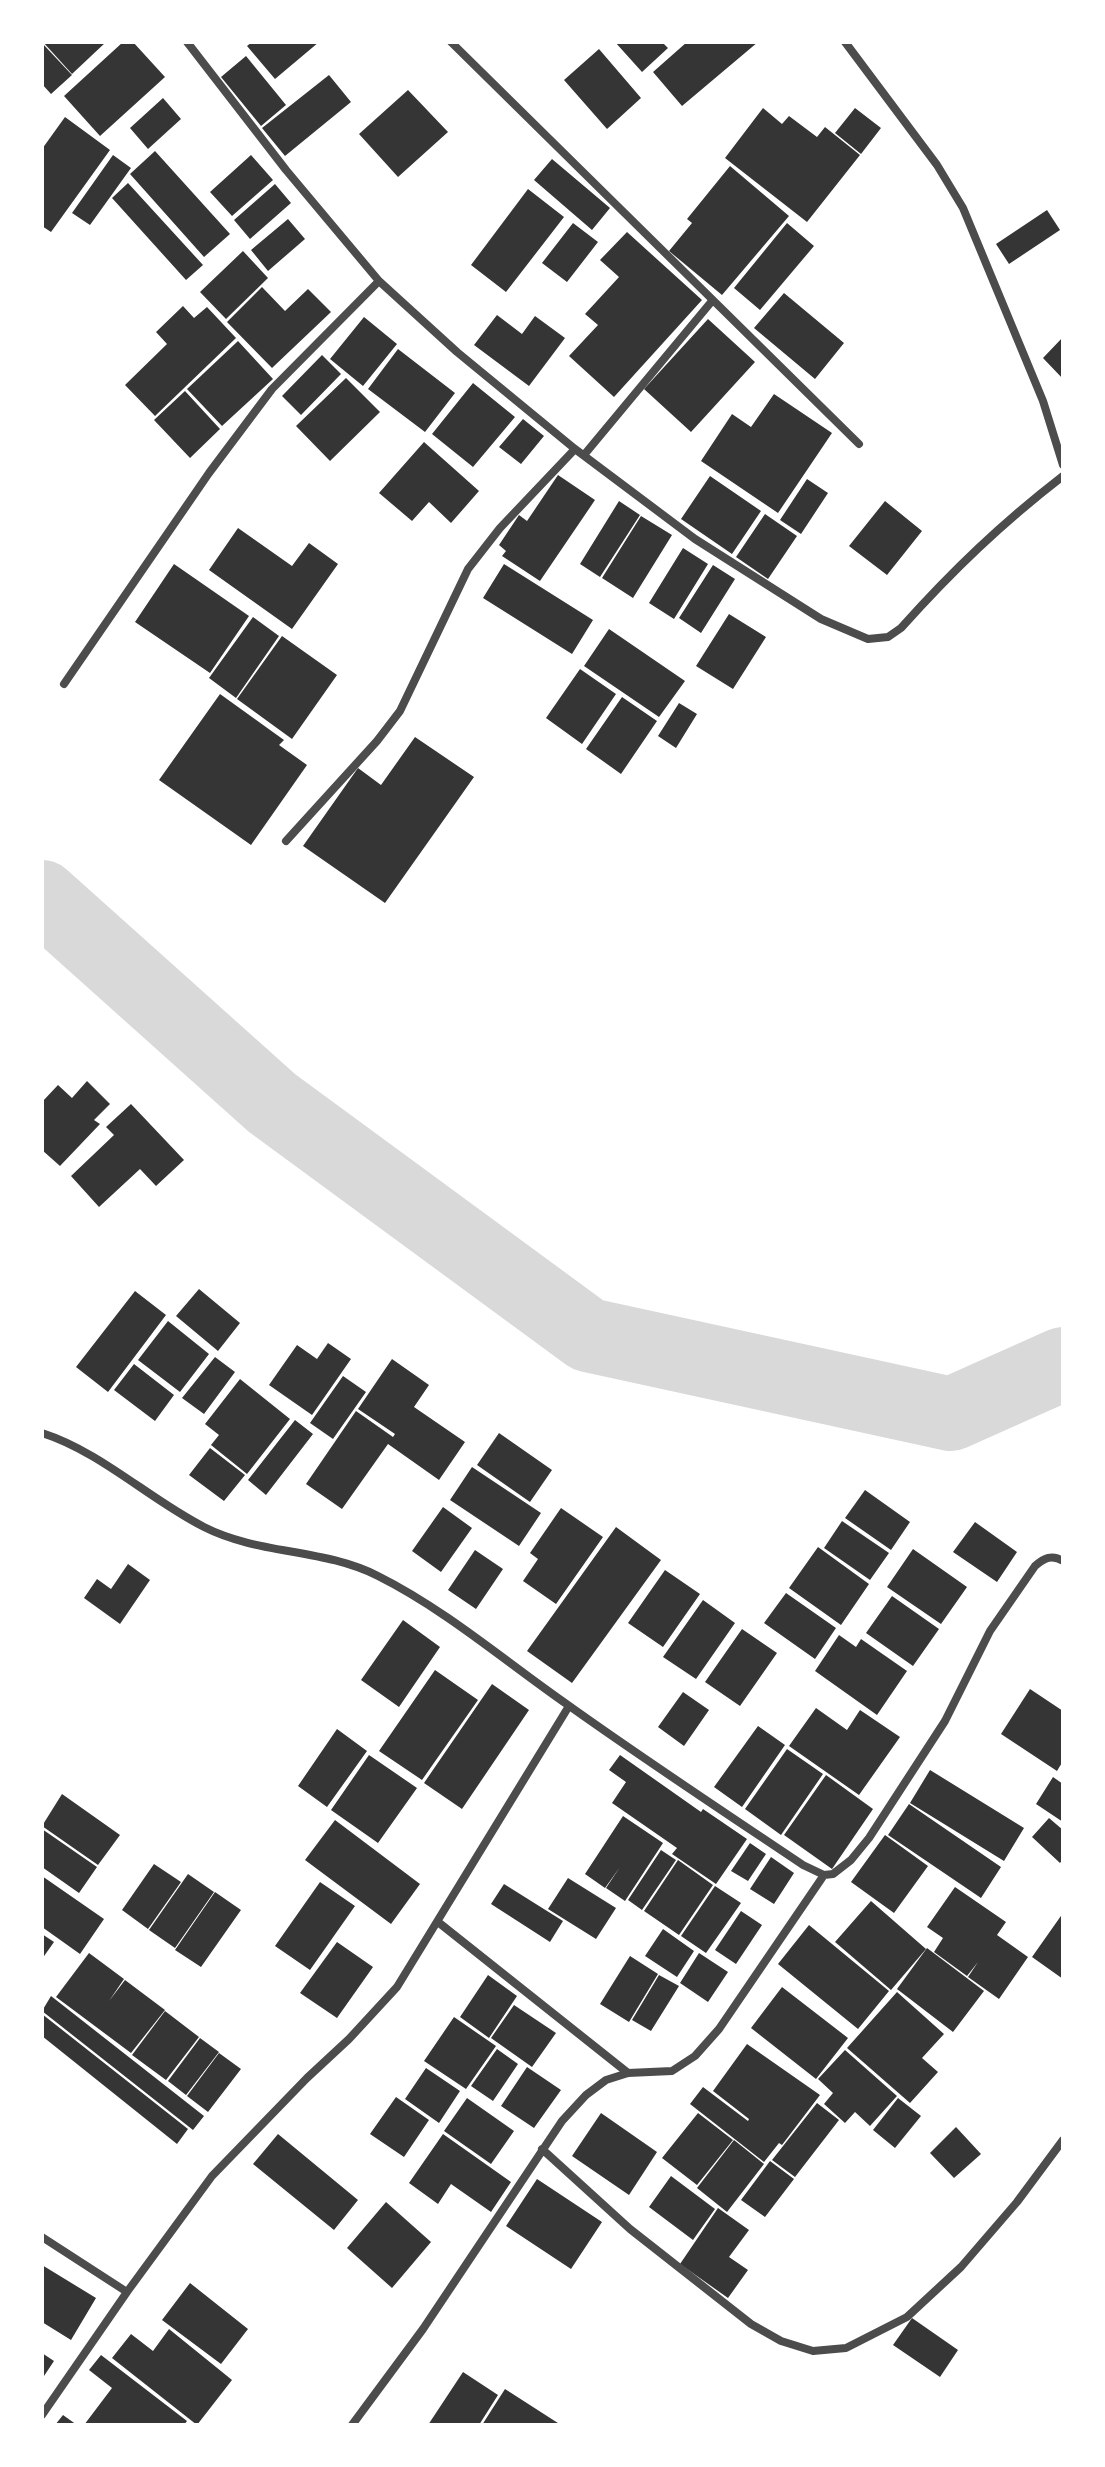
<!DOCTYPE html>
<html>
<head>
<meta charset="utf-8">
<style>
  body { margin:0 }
  #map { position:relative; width:1105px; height:2467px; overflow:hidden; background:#fff; font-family:Manrope,sans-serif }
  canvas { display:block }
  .frame { position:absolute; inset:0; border:44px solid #fff; pointer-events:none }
</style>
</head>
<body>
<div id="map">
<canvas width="1105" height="2467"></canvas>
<div class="frame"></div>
</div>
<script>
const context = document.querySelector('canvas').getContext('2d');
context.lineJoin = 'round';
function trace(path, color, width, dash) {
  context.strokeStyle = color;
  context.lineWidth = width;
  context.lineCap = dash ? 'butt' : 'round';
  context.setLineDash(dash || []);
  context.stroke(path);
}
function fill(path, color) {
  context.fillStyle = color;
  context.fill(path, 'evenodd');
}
const river = new Path2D(`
  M42,897l230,206 316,232 363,79 112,-50`);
const building = new Path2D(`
  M43,42h63l-34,32z
  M123,42h10l32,35 -65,59 -36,-40z
  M252,42h67l-44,37 -28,-33z
  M615,42h47l6,6 -26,24z
  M687,42h71l-76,64 -29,-34z
  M42,43l30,32 -21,19 -9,-10z
  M599,49l42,49 -34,31 -43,-49z
  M246,56l40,49 -25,21 -40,-49z
  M329,75l22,27 -66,54 -23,-28z
  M408,90l40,42 -50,45 -39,-43z
  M163,98l18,21 -33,30 -18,-21z
  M763,108l19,16 7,-8 28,21 8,-10 35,28 -53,67 -82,-64z
  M855,108l26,20 -20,26 -26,-21z
  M65,117l45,33 -59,82 -9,-6v-77z
  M155,151l75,83 -26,23 -74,-83z
  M113,155l18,13 -41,57 -18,-12z
  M251,155l22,25 -41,36 -22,-24z
  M552,159l58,49 -18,22 -58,-50z
  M730,166l59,50 -67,79 -53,-44 23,-28 -5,-4z
  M128,183l75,82 -17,15 -74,-82z
  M275,184l16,19 -41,36 -16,-19z
  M528,189l36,28 -58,75 -35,-27z
  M1047,210l13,20 -51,34 -13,-20z
  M288,219l17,20 -37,32 -17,-21z
  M573,223l25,19 -31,40 -25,-19z
  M787,223l27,23 -54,64 -26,-22z
  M627,232l75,68 -88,97 -45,-41 29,-31 -13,-11 34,-37 -19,-17z
  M243,251l25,27 -42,41 -26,-27z
  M262,287l23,24 23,-22 23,23 -59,56 -45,-46z
  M784,293l60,50 -29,36 -61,-51z
  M183,306l11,12 13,-11 29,31 -81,78 -30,-31 42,-41 -11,-12z
  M497,315l25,19 13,-18 30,22 -36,48 -55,-41z
  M364,317l33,27 -34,42 -33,-27z
  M708,319l47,43 -64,70 -47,-43z
  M1063,337v42l-20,-21z
  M238,341l35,38 -51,47 -35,-37z
  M398,349l57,44 -30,39 -57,-43z
  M322,355l19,19 -40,41 -19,-19z
  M346,378l34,34 -50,49 -34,-35z
  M473,383l42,34 -42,50 -41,-33z
  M185,391l35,38 -30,29 -36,-38z
  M774,394l58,39 -54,80 -77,-52 31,-47 19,13z
  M523,419l21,17 -23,28 -22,-17z
  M424,442l55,49 -28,32 -22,-21 -17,19 -33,-28z
  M558,475l37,25 -55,81 -38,-25 4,-5 -7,-6 20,-30 8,6z
  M710,476l51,35 -29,43 -51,-35z
  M807,479l21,14 -27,41 -21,-14z
  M619,501l21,14 -40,62 -20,-13z
  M885,501l37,30 -35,44 -38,-29z
  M765,514l32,22 -29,43 -32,-22z
  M641,516l31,19 -39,63 -31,-20z
  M238,528l54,38 17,-23 29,21 -46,65 -83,-59z
  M683,548l25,16 -34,55 -25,-16z
  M174,564l75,52 -39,57 -75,-51z
  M504,564l89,56 -21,34 -89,-56z
  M713,565l22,14 -34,54 -22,-15z
  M729,614l37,23 -33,52 -37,-23z
  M253,617l26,19 -43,62 -27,-20z
  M609,629l76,52 -26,36 -75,-51z
  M282,636l55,39 -45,64 -55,-40z
  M580,669l36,25 -34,50 -36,-26z
  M220,694l64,46 -5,5 28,20 -56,80 -92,-65z
  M622,697l35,24 -36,53 -35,-25z
  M679,703l18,11 -21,34 -18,-12z
  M415,737l59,40 -89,126 -82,-57 55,-78 23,17z
  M87,1081l23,23 -16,16 6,4 -40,42 -18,-16v-48l16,-17 14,13z
  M131,1104l53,56 -28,26 -16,-17 -41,38 -28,-31 43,-41 -8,-8z
  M199,1289l41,34 -22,28 -42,-35z
  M135,1291l31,24 -58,77 -32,-25z
  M168,1321l41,33 -29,38 -42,-32z
  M328,1343l23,16 -39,56 -43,-30 28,-40 20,14z
  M215,1357l20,15 -31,42 -22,-16z
  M392,1359l37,26 -15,22 51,35 -26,38 -51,-36 -46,65 -36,-25 50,-73 37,26 2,-3 -37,-25z
  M134,1364l40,31 -19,26 -41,-31z
  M343,1376l23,16 -33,47 -23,-16z
  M240,1379l50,40 -43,55 -36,-29 8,-10 -14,-11z
  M295,1420l18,14 -47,61 -18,-15z
  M499,1433l53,37 -22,32 -53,-37z
  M210,1448l35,27 -21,26 -35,-26z
  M472,1467l69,46 -22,33 -69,-46z
  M865,1490l45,32 -19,28 -46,-32z
  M443,1507l29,21 -31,44 -29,-21z
  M561,1508l42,29 -47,67 -33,-23 15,-22 -8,-6z
  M842,1521l47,32 -19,27 -46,-32z
  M975,1522l42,30 -20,30 -44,-30z
  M616,1527l45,33 -89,123 -45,-32z
  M818,1547l51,37 -28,41 -52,-37z
  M913,1549l54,38 -26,37 -54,-37z
  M475,1550l28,19 -27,40 -28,-19z
  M128,1564l22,16 -30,44 -36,-26 13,-19 14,10z
  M665,1570l35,24 -37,53 -35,-24z
  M786,1593l50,35 -21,31 -51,-36z
  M892,1596l47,33 -26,37 -47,-33z
  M703,1600l32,23 -39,56 -33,-22z
  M403,1620l37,27 -41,60 -38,-27z
  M742,1629l35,24 -37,53 -35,-24z
  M839,1635l17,12 5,-8 46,32 -30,44 -62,-44z
  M435,1670l43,30 -56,80 -43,-29z
  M492,1684l37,26 -67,99 -38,-26z
  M1030,1689l33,22v50l-6,10 -56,-37z
  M683,1692l26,18 -25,36 -26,-19z
  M816,1708l31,22 13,-20 40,27 -41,58 -70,-49z
  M758,1726l27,19 -43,62 -28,-20z
  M337,1729l30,22 -40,56 -29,-21z
  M787,1749l36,25 -42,61 -36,-26z
  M369,1755l48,33 -39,55 -47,-33z
  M620,1755l81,57 2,-3 44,30 -31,45 -44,-30 5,-6 -65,-45 14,-21 -17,-12z
  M930,1770l94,58 -20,33 -94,-58z
  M826,1775l47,34 -41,60 -48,-34z
  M1053,1777l10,7v38l-27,-18z
  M62,1794l58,41 -22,30 -56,-39z
  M909,1804l92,63 -20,31 -93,-63z
  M623,1816l40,27 -38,58 -19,-13 14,-21 -15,21 -20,-14z
  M1049,1818l14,12v29l-3,4 -28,-26z
  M335,1820l85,64 -29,40 -86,-64z
  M42,1829l55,38 -18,26 -37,-26z
  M885,1835l43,31 -34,47 -43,-31z
  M750,1843l16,11 -18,27 -17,-10z
  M661,1850l15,10 -34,50 -14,-10z
  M771,1857l23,16 -20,31 -24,-15z
  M678,1860l35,25 -34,50 -35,-24z
  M154,1864l27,18 -33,47 -26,-19z
  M188,1874l26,18 -39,56 -26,-18z
  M42,1876l62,43 -24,35 -38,-27z
  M568,1878l48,30 -20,31 -48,-30z
  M320,1882l35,24 -45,64 -35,-24z
  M504,1884l59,37 -13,21 -59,-38z
  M715,1886l26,17 -35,50 -25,-17z
  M955,1887l51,35 -9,13 31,22 -29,42 -31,-22 10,-15 -11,14 -33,-24 9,-14 -16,-11z
  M215,1892l26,18 -40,57 -26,-17z
  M871,1901l55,48 -35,41 -56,-48z
  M741,1911l21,14 -26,39 -21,-14z
  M1063,1913v66l-31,-22z
  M809,1925l80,66 -31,38 -80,-65z
  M663,1929l31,22 -17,26 -32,-21z
  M42,1934l12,8 -12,17z
  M337,1942l36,25 -36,51 -37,-25z
  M927,1948l57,43 -31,41 -56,-43z
  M89,1953l35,26 -15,22 16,-21 40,30 -34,43 -75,-56z
  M699,1953l29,19 -20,30 -28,-19z
  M630,1956l28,18 -29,48 -29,-18z
  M488,1975l29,21 -28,42 -29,-21z
  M659,1975l20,11 -28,45 -19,-11z
  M782,1987l66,51 -32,41 -65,-51z
  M897,1992l47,42 -22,24 16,14 -28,31 -63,-55z
  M51,1996l153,120 -11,14 -151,-119z
  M514,2005l42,28 -24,34 -41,-29z
  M165,2011l34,26 -33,43 -34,-25z
  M42,2014l146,115 -11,15 -135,-108z
  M454,2017l42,29 -30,43 -42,-28z
  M200,2038l19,14 -33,43 -18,-14z
  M747,2044l73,51 -38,50 -3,-2 -15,19 -74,-58 13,-17 45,34 1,-2 -36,-28z
  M497,2049l21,15 -25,37 -22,-15z
  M845,2050l52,46 -27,30 -15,-14 -10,11 -21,-19 9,-11 -15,-14z
  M219,2053l22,16 -33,43 -21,-16z
  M527,2067l34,23 -27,38 -33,-22z
  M426,2068l34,23 -21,32 -34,-24z
  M396,2097l33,23 -25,37 -34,-23z
  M467,2098l47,33 -23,33 -47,-33z
  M898,2098l23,18 -26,32 -22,-18z
  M817,2103l22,17 -44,57 -23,-17z
  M601,2113l56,39 -28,43 -57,-39z
  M698,2113l35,27 -36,45 -35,-27z
  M956,2127l25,27 -27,24 -24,-25z
  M278,2134l80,66 -24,30 -81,-66z
  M443,2134l68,48 -20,30 -40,-28 -13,20 -29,-21z
  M734,2140l30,24 -37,48 -30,-24z
  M770,2161l24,18 -29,38 -24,-17z
  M671,2176l44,33 -22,31 -44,-33z
  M537,2179l65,43 -31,47 -65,-43z
  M386,2202l45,40 -39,46 -45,-40z
  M718,2208l31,22 -20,27 19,13 -20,28 -48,-34z
  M42,2265l54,33 -25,42 -29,-18z
  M190,2283l58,46 -27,35 -59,-44z
  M912,2318l46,32 -18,27 -47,-32z
  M169,2329l63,51 -35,45 -85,-67 19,-24 22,17z
  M42,2353l12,8 -12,18z
  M101,2355l86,66 -3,4h-100l28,-37 -23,-18z
  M463,2372l35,23 -19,30h-51z
  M505,2389l56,36h-79z
  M63,2415l14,10h-22z`);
const minor = new Path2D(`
  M187,42l99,128 93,111 78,71 118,97 120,90 126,80 47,20 20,-2 13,-9c52,-58 100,-104 162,-152
  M451,42l408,402
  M845,42l92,123 26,43 80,193 20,64
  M584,455l128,-154
  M64,684l145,-211 63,-84 107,-108
  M286,841l91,-100 23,-30 68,-142 32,-41 75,-79
  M42,1433c59,19 107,66 162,94 55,28 119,21 174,49 68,34 128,86 190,129 77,55 156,107 235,160l21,10 9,-1 18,-14 18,-22 76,-117 45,-90 45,-65c9,-8 17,-12 28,-5
  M438,1922l190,151
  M542,2149l88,80 121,95 30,17 32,10 33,-3 61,-31 54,-50 56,-65 46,-62
  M42,2237l85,55
  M42,2415l85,-123 85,-116 95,-98 42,-39 48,-52 172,-281
  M352,2425l71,-96 139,-208 24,-26 20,-15 22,-7 44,-2 23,-15 24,-27 105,-154`);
trace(river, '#d9d9d9', 74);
fill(building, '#353535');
trace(minor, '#4c4c4c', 8);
</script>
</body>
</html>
